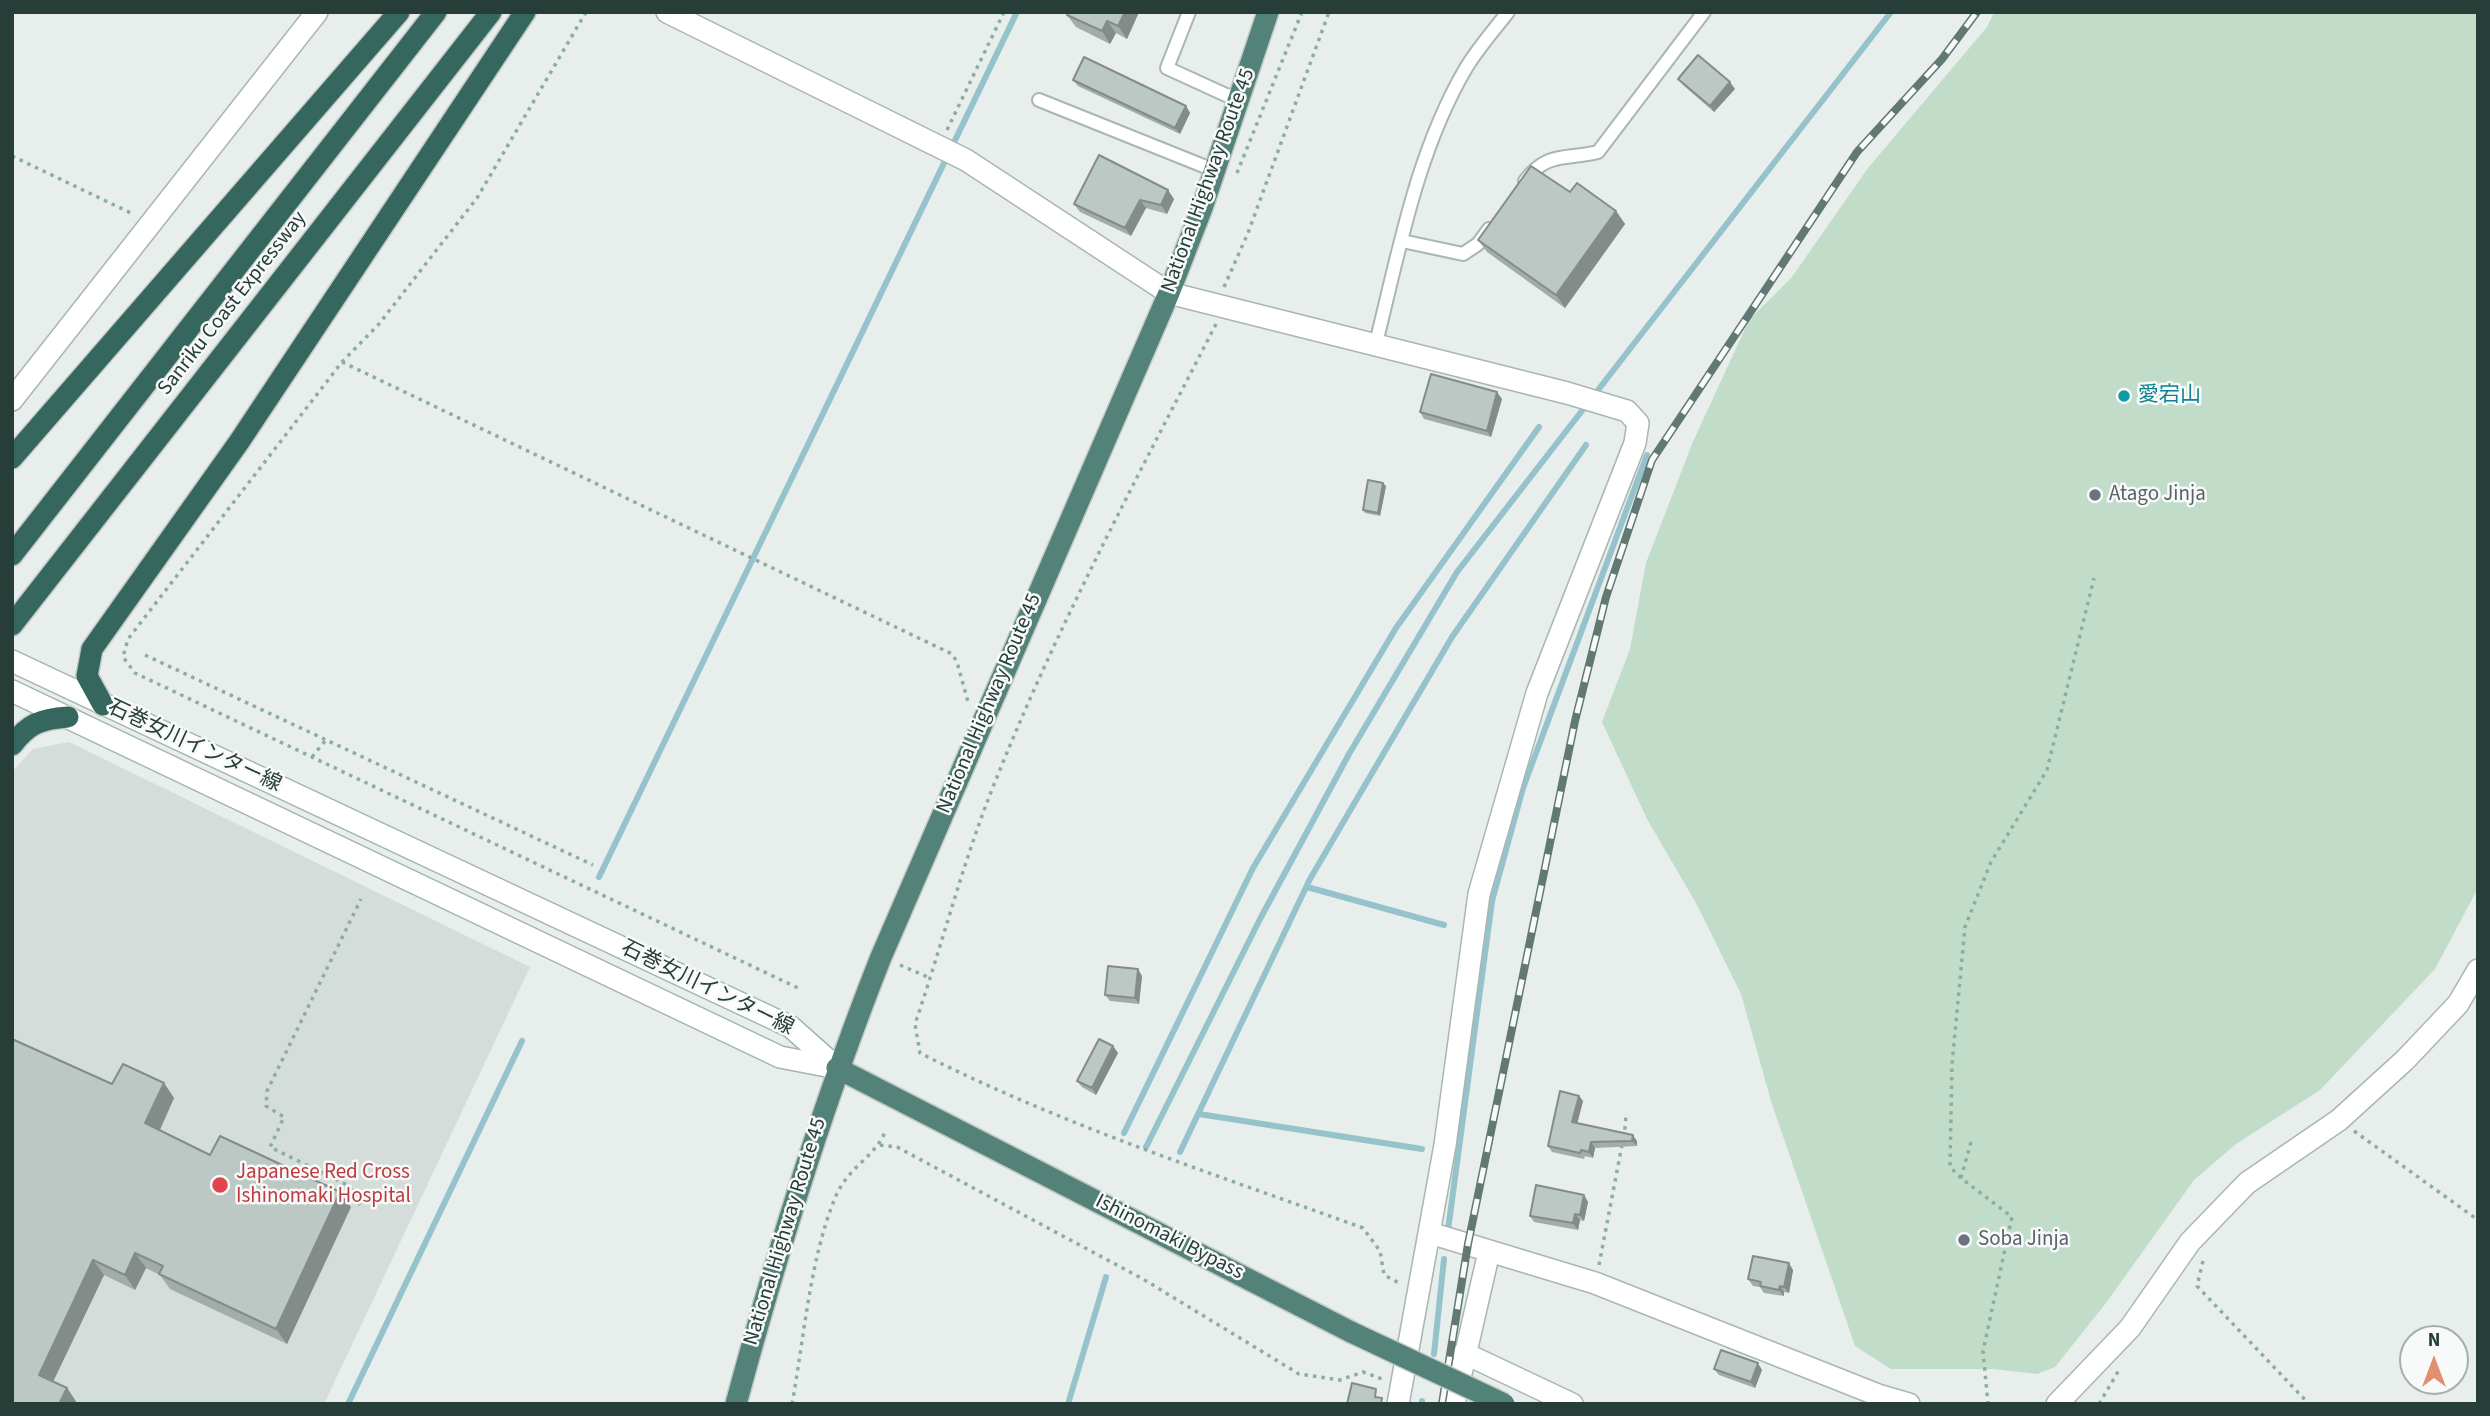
<!DOCTYPE html>
<html>
<head>
<meta charset="utf-8">
<style>
  body { margin:0 }
  #map { position:relative; width:2490px; height:1416px; overflow:hidden; background:#e7eeeb; font-family:"Source Sans 3",sans-serif }
  canvas { display:block }
  .frame { position:absolute; inset:0; border:14px solid #273e38; pointer-events:none }
  .north { position:absolute; left:2399px; top:1325px; width:70px; height:70px; box-sizing:border-box; background:#f7faf9; border:2px solid #a4afac; border-radius:50%; rotate:0deg; font-size:19px; font-weight:700; line-height:28px; text-align:center; color:#273e38 }
  .north::after { content:''; display:block; margin:auto; width:24px; height:32px; background:#e28f70; clip-path:polygon(50% 0,100% 100%,50% 72%,0 100%) }
</style>
</head>
<body>
<div id="map">
<canvas width="2490" height="1416"></canvas>
<div class="frame"></div>
<div class="north">N</div>
</div>
<script>
const context = document.querySelector('canvas').getContext('2d');
context.lineJoin = 'round';
function fill(path, color) {
  context.fillStyle = color;
  context.fill(path, 'evenodd');
}
function trace(path, color, width, dash) {
  context.strokeStyle = color;
  context.lineWidth = width;
  context.lineCap = dash ? 'butt' : 'round';
  context.setLineDash(dash || []);
  context.stroke(path);
}
function write(font, color, halo, rows, align = 'center') {
  context.font = font + ' "Source Sans 3","Noto Sans JP",sans-serif';
  context.lineWidth = 5;
  context.setLineDash([]);
  context.textBaseline = 'middle';
  context.strokeStyle = halo;
  context.fillStyle = color;
  for (const [text, x, y, turn = 0] of rows) {
    context.save();
    context.translate(x, y);
    context.rotate((+turn || 0) * Math.PI / 180);
    context.textAlign = isNaN(turn) ? turn : align;
    if (halo) context.strokeText(text, 0, 0);
    context.fillText(text, 0, 0);
    context.restore();
  }
}
const built = new Path2D(`
  M69,742l461,225 -206,437h-312v-632l21,-23z`);
const green = new Path2D(`
  M1994,12h484v876l-43,81 -115,121 -84,54 -42,36 -88,123 -51,64 -18,7 -44,-5h-102l-36,-23 -84,-245 -30,-107 -45,-91 -49,-84 -45,-97 28,-73 16,-86 46,-119 57,-124 43,-43 76,-109 119,-141z`);
const stream = new Path2D(`
  M599,877l418,-865
  M1307,887l137,38
  M1199,1114l223,35
  M1124,1133l129,-265 143,-240 143,-201
  M1146,1147l114,-228 89,-165 108,-182 434,-560
  M1180,1152l130,-273 38,-65 104,-177 134,-192
  M1448,1230l44,-329 31,-113 124,-333
  M1434,1354l10,-95
  M348,1404l174,-363
  M1068,1404l38,-127
  M1422,1404v-3`);
const path = new Path2D(`
  M586,12l-109,186 -98,126 -37,38 -214,277 -5,18 12,16 663,315
  M947,130l57,-118
  M12,156l121,58
  M1237,173l65,-161
  M1224,287l24,-54 81,-221
  M1216,324c-78,152 -160,304 -223,463 -31,78 -51,158 -78,237l5,29c142,72 294,121 443,175l17,23 4,24 17,9
  M342,362l610,292 5,8 11,40
  M145,655l448,210
  M312,757l13,-16
  M900,965l30,13
  M2354,1131l124,89
  M1624,1138l2,-22
  M1971,1142l-10,36 51,39 -29,134 5,53
  M880,1145l17,2 246,132 156,95 41,6 23,-8 19,7
  M1961,1178l-11,-11 2,-103 13,-137 26,-65 56,-92 47,-192
  M360,1205l-11,-19 -79,-39 14,-30 -18,-11 1,-15 94,-192
  M2203,1261l-6,25 112,118
  M1599,1265l23,-120
  M792,1404c12,-66 18,-145 43,-206 13,-32 40,-40 51,-68
  M2099,1404l20,-34`);
const service = new Path2D(`
  M1189,12l-22,56 59,27 16,3
  M1039,100l177,71
  M1525,181c22,-30 41,-21 73,-29l106,-140
  M1402,241l61,13 15,-10 11,-15
  M1376,343c23,-92 41,-192 90,-275 12,-20 28,-38 42,-56`);
const minor = new Path2D(`
  M667,12l299,148 203,133 398,100 60,18 11,12 -3,20 -98,250 -58,201 -34,251 -47,259
  M12,400l305,-388
  M1430,1233l165,50 283,112 31,9
  M1464,1353l108,51
  M1454,1404l35,-152`);
const tertiary = new Path2D(`
  M2057,1404l73,-76 60,-86 57,-59 92,-63 66,-60 53,-56 20,-34`);
const secondary = new Path2D(`
  M12,661l779,366 46,41
  M12,691l768,366 57,11`);
const trunk = new Path2D(`
  M837,1068l514,264
  M736,1404c41,-152 87,-301 145,-447l288,-664 33,-85 66,-196`);
const motorway = new Path2D(`
  M12,458l387,-446
  M12,555l424,-543
  M12,625l479,-613
  M103,705l-16,-29 5,-27 147,-207 286,-430
  M12,745c17,-22 29,-26 56,-28`);
const rail = new Path2D(`
  M1442,1404l26,-160 107,-523 31,-124 46,-137 205,-308 85,-93 35,-47`);
const trunkBridge = new Path2D(`
  M1351,1332l153,72`);
const wall = new Path2D(`
  M1139,12l-12,27 -11,-6 -6,11 -34,-17 -9,-12z
  M1678,79l57,10 -21,23 -31,-27z
  M1073,80l113,26 4,7 -10,21 -102,-48z
  M1099,155l75,44 -7,15 -21,-6 -15,28 -51,-24 -6,-8z
  M1616,211l9,13 -60,84 -78,-56 -9,-12z
  M1502,399l-11,38 -67,-18 -4,-7z
  M1386,486l-6,30 -15,-3 -2,-3z
  M1142,976l-3,28 -29,-3 -5,-6z
  M1113,1046l5,7 -22,42 -14,-8 -5,-6z
  M164,1083l10,15 -14,32 50,25 141,52 -64,137 -117,-55 -10,-14 -14,-7 -11,22 -31,-15 -51,107 14,6 10,15 -65,1 100,-320z
  M1579,1096l4,5 -6,22 60,18v5l-42,2 -2,10 -8,-2 -1,3 -32,-7 -4,-6z
  M1584,1195l4,7 -4,19 -4,-1 -2,10 -44,-8 -4,-6z
  M1793,1270l-4,23 -5,-1v4l-20,-3 -4,-6 -7,-1 -5,-7z
  M1714,1369l48,1 -7,18 -36,-13z`);
const shadedWall = new Path2D(`
  M1125,12h14l-12,27 -9,-13z
  M1107,21l9,12 -6,11 -8,-13z
  M1730,82l5,7 -21,23 -4,-6z
  M1186,106l4,7 -10,21 -5,-6z
  M1168,190l6,9 -7,15 -6,-9z
  M1140,200l6,8 -15,28 -6,-8z
  M1616,211l9,13 -60,84 -9,-13z
  M1497,392l5,7 -11,38 -4,-6z
  M1383,483l3,3 -6,30 -2,-3z
  M1138,969l4,7 -3,28 -4,-6z
  M1113,1046l5,7 -22,42 -4,-7z
  M164,1083l10,15 -18,40 -11,-15z
  M1579,1096l4,5 -7,27 -4,-6z
  M1633,1135l4,6v5l-5,-5z
  M1591,1142l4,6 -2,10 -4,-6z
  M340,1192l11,15 -64,137 -11,-15z
  M1584,1195l4,7 -4,19 -4,-6z
  M1575,1214l5,6 -2,10 -5,-7z
  M135,1253l11,15 -11,22 -10,-15z
  M93,1260l11,15 -55,115 -10,-15z
  M1789,1263l4,7 -4,23 -5,-6z
  M1780,1286l4,6v4l-5,-6z
  M1758,1363l4,7 -7,18 -4,-6z
  M67,1388l10,15v1h-18z`);
const building = new Path2D(`
  M1068,12h57l-7,14 -11,-5 -5,10 -35,-16z
  M1698,55l32,27 -20,24 -32,-27z
  M1084,57l102,49 -11,22 -102,-48z
  M1099,155l69,35 -7,15 -21,-5 -15,28 -51,-24z
  M1531,166l39,26 7,-9 39,28 -60,84 -78,-55z
  M1431,374l66,18 -10,39 -67,-19z
  M1368,480l15,3 -5,30 -15,-3z
  M1108,966l30,3 -3,29 -30,-3z
  M12,1039l100,45 11,-20 41,19 -19,40 65,32 10,-19 120,56 -64,137 -117,-55 4,-8 -28,-13 -10,22 -32,-15 -54,115 28,13 -8,16h-47z
  M1099,1039l14,7 -21,42 -15,-7z
  M1560,1091l19,5 -7,26 61,13 -1,6 -41,1 -2,10 -8,-2 -1,3 -32,-7z
  M1536,1185l48,10 -4,20 -5,-1 -2,9 -43,-7z
  M1753,1256l36,7 -5,24 -4,-1 -1,4 -19,-4 1,-4 -13,-3z
  M1721,1350l37,13 -7,19 -37,-13z
  M1352,1383l24,6 -1,8 7,1 -1,6h-34z`);
const markers = [
  [2124,396,7,"#0f9aa8"],
  [2095,495,7,"#6b7280"],
  [220,1185,9,"#e0444e"],
  [1964,1240,7,"#6b7280"]
];
const streetNames = [
  ["National Highway Route 45",1209,181,-70],
  ["Sanriku Coast Expressway",233,304,-52],
  ["National Highway Route 45",990,704,-67],
  ["石巻女川インター線",194,747,25],
  ["石巻女川インター線",707,989,26],
  ["National Highway Route 45",786,1232,-73],
  ["Ishinomaki Bypass",1169,1238,27]
];
const cultureNames = [
  ["愛宕山",2138,396]
];
const worshipNames = [
  ["Atago Jinja",2109,495],
  ["Soba Jinja",1978,1240]
];
const healthNames = [
  ["Japanese Red Cross",236,1173],
  ["Ishinomaki Hospital",236,1197]
];
fill(built, '#d5ddda');
fill(green, '#c2dcca');
trace(stream, '#96c2cc', 6);
trace(service, '#aab6b2', 16);
trace(minor, '#aab6b2', 24);
trace(tertiary, '#aab6b2', 24);
trace(secondary, '#a3b5af', 24);
trace(trunk, '#c3c9c7', 24);
trace(motorway, '#c3c9c7', 24);
trace(path, '#8bada3', 3.5, [3.5, 5]);
trace(service, '#fff', 12);
trace(minor, '#fff', 21);
trace(tertiary, '#fff', 21);
trace(secondary, '#fff', 21);
trace(trunk, '#538278', 21);
trace(motorway, '#36675e', 21);
trace(rail, '#627973', 8);
trace(rail, '#f7faf9', 5, [16]);
trace(trunkBridge, '#c3c9c7', 24, []);
trace(trunkBridge, '#538278', 21);
fill(wall, '#a2aca9');
fill(shadedWall, '#848c89');
fill(building, '#bcc8c4');
trace(building, '#848c89', 2);
for (const [x, y, r, color] of markers) {
  const dot = new Path2D();
  dot.arc(x, y, r, 0, 2 * Math.PI);
  context.fillStyle = color;
  context.fill(dot);
  trace(dot, '#f7faf9', 2.5);
}
write('21px', '#273e38', '#f7faf9', streetNames);
write('21px', '#0d838f', '#f7faf9', cultureNames, 'left');
write('21px', '#5b616d', '#f7faf9', worshipNames, 'left');
write('21px', '#be3a42', '#f7faf9', healthNames, 'left');
</script>
</body>
</html>
